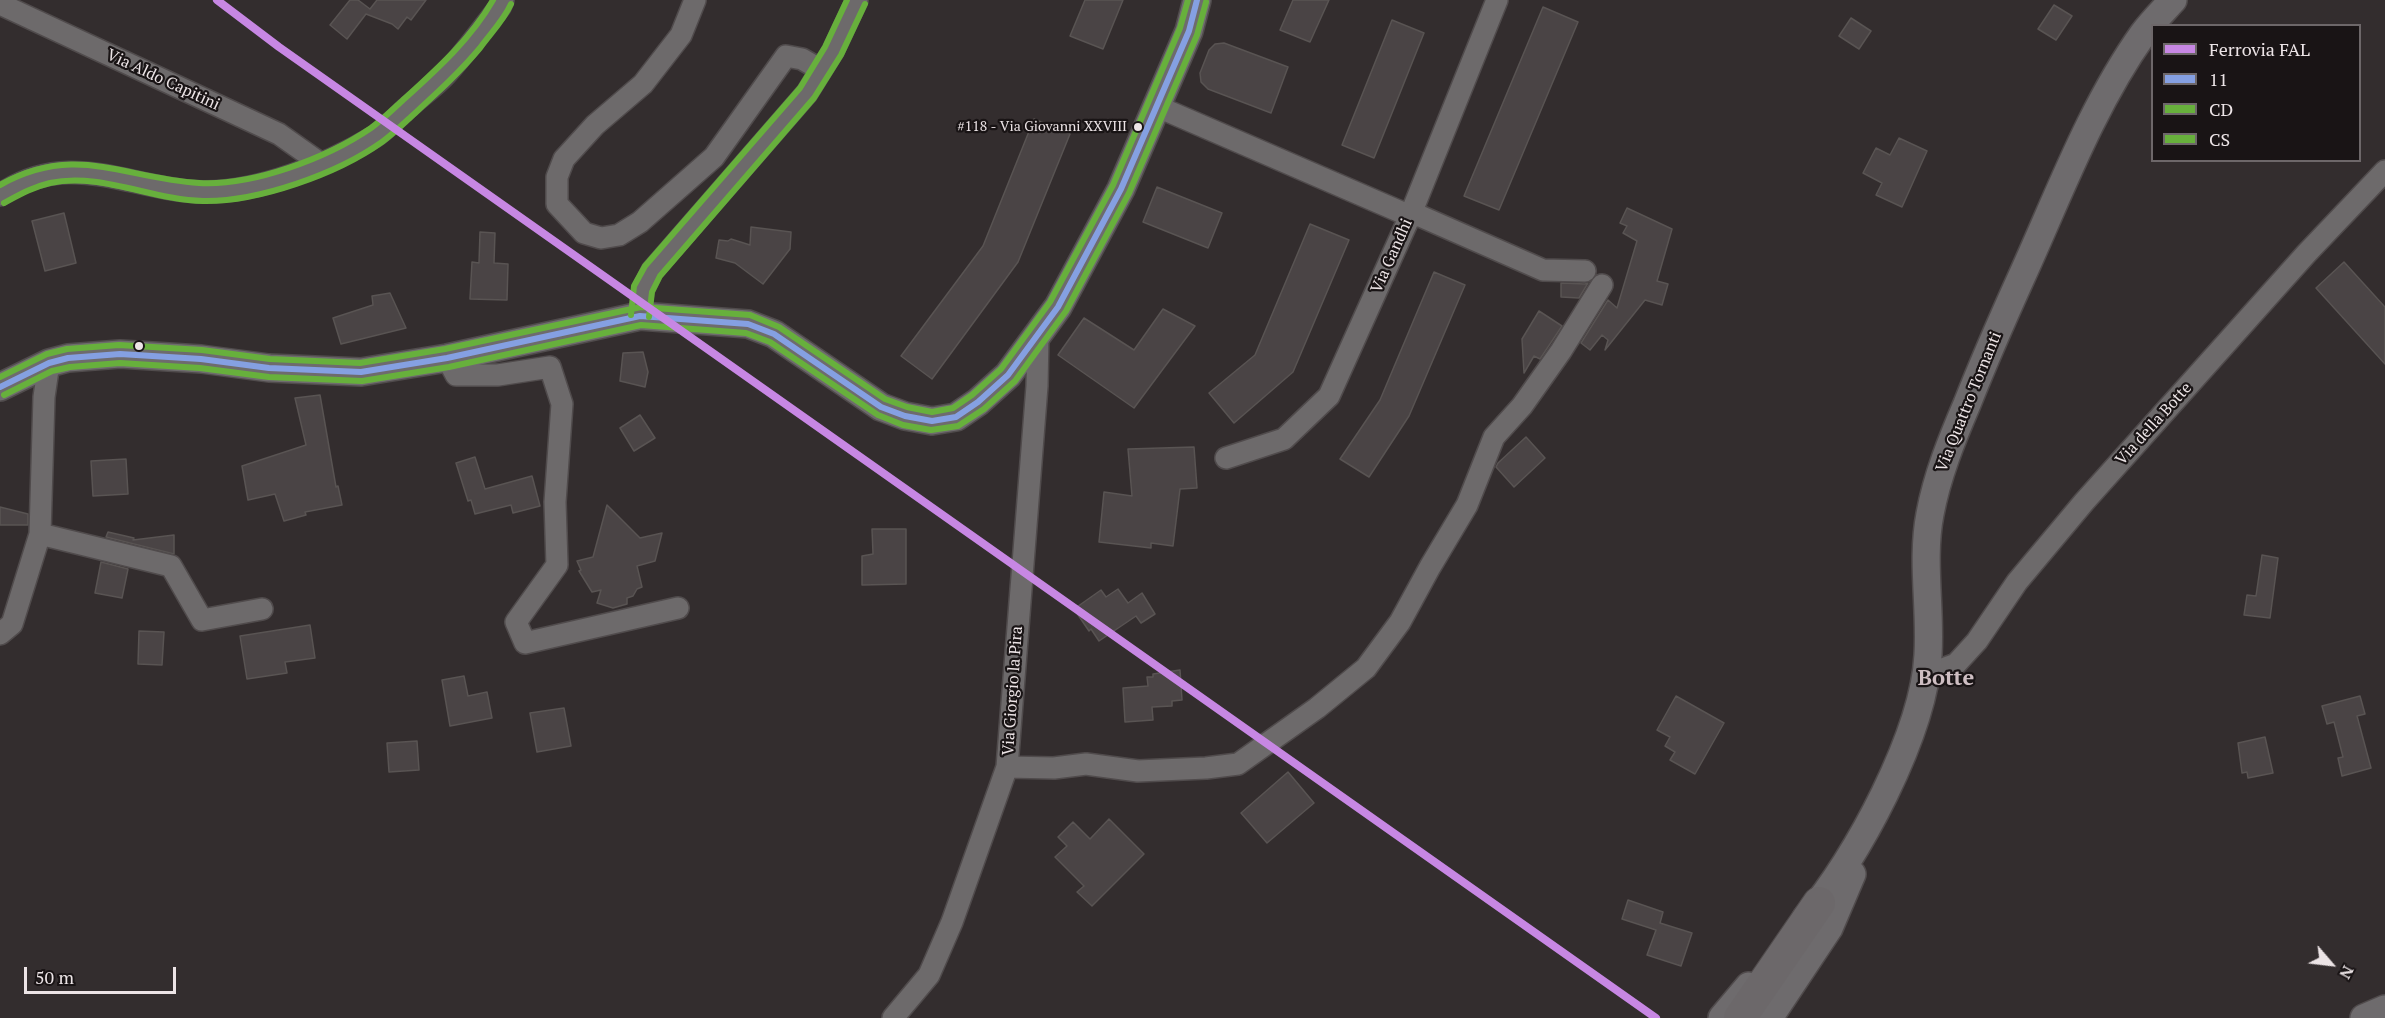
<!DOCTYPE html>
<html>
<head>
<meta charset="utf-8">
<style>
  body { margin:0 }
  #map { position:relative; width:2385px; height:1018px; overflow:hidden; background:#332d2e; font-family:"PT Serif",serif }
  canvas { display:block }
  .legend { position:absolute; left:2151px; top:24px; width:210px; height:138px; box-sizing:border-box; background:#191415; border:2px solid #6d6769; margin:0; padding:8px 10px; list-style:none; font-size:18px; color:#ece4e6 }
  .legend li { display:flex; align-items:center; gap:12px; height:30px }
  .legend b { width:30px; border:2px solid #6d6769 }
  .north { position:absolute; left:2301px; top:934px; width:60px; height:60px; -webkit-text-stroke:4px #191415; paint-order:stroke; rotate:118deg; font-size:16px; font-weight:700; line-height:24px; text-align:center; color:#ece4e6 }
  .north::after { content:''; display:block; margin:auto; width:21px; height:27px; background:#ece4e6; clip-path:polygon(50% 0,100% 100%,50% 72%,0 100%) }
  .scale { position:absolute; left:24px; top:967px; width:152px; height:27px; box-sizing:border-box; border:3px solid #ece4e6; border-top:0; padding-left:8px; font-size:18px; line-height:21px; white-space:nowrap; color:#ece4e6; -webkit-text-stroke:4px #191415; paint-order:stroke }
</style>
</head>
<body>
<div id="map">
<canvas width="2385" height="1018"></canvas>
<ul class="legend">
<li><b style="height:8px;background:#c787e3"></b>Ferrovia FAL</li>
<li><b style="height:8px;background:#85a0e2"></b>11</li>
<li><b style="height:8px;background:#67b03c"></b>CD</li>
<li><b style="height:8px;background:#67b03c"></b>CS</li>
</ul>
<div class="north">N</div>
<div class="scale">50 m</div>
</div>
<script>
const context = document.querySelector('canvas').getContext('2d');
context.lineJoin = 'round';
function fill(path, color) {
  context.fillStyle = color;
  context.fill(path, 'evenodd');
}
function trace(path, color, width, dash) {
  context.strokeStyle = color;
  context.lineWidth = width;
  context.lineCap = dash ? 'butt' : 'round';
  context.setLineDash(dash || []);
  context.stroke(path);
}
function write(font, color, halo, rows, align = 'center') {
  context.font = font + ' "PT Serif",serif';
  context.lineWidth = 4.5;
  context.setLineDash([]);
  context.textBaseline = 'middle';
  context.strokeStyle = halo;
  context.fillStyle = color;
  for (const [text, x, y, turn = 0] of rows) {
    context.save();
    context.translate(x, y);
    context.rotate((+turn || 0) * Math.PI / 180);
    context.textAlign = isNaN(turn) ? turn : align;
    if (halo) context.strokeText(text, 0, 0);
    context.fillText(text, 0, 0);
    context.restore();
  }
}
const building = new Path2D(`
  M350,0h8l12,9 7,-9h49l-15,20 -4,-3 -9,12 -6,-5 -26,-10 -19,25 -17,-14z
  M1085,0h38l-20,49 -33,-13z
  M1293,0h36l-19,42 -30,-12z
  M2054,5l18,11 -16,24 -18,-11z
  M1543,7l35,15 -79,188 -35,-14z
  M1851,18l20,13 -12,18 -20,-13z
  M1392,20l32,13 -50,125 -32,-13z
  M1224,43l64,24 -17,46 -63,-24 -7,-7 -1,-9 9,-23 6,-6z
  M1034,119l36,15 -52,128 -86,117 -31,-23 82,-110z
  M1899,138l28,13 -25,56 -26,-12 6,-12 -19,-10 13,-25 14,7z
  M1157,187l65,26 -14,35 -65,-26z
  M1627,208l45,21 -15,52 11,3 -6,21 -17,-5 -40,50 3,-10 -6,-5 -12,15 -9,-7 27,-43 9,8 20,-67 -14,-8 4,-7 -7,-3z
  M64,213l12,50 -31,8 -13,-50z
  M1310,224l39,16 -56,132 -59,51 -25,-30 46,-38z
  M751,227l40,5 -1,17 -27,35 -28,-21 -19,-5 3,-18 9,1 3,-2 19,6z
  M480,232l15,1 -1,30 14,1 -1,36 -37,-1 2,-37 7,1z
  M2344,262l41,45v57l-69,-76z
  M1434,272l31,13 -56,131 -40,61 -29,-18 40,-59z
  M1561,283l24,1 3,-1 -9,15 -18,-1z
  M390,293l16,35 -65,16 -8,-26 40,-13 -1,-9z
  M1163,309l32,17 -61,82 -76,-53 26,-37 50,32z
  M1539,311l23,15 -22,33 -6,-3 -10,17 -2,-34z
  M643,352l5,20 -3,15 -25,-6 3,-28z
  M320,395l16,92 2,-1 4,19 -37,7 1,3 -22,6 -9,-27 -27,6 -6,-34 64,-21 -11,-47z
  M640,415l15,23 -21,13 -14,-23z
  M1526,437l19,21 -31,29 -18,-20 2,-4z
  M1194,447l3,41 -17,1 -7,57 -22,-3v5l-52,-6 5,-50 28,4 -4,-47z
  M475,457l10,32 47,-13 8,30 -27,7 -2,-8 -36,9 -4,-14 -3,1 -12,-38z
  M126,459l2,35 -35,2 -2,-35z
  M607,505l33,33 22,-5 -7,28 -18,5 5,21 -5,2 -4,7 -6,2v6l-14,4 -16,-5 4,-13 -9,2 -13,-21 2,-1 -4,-9 16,-4z
  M0,507l28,7v11h-28z
  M872,529h34v55l-44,1v-29l11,-2z
  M108,532l26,6 -1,2 41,-5v19l-68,-17z
  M2262,555l16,3 -8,60 -26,-3 3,-20 9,1z
  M101,562l27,7 -6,29 -27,-5z
  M1118,589l10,14 14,-10 13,21 -14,9 -5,-7 -37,25 -8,-12 -2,2 -15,-22 27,-19 5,7z
  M310,625l5,33 -30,4 2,11 -40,6 -7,-43z
  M139,631l25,1 -2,33 -24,-1z
  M1180,670l2,30 -10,1v5l-20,1 1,13 -28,2 -2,-34 25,-2 -1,-9h6v-3z
  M464,676l4,20 19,-4 5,26 -42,8 -8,-46z
  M1676,696l48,27 -29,51 -25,-14 5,-8 -10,-6 5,-9 -13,-7z
  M2360,696l5,18 -8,2 14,52 -29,8 -4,-18 5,-1 -9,-35 -7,2 -5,-18z
  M564,708l7,38 -34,6 -7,-39z
  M2265,737l8,36 -25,5 -1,-6 -5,1 -4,-30z
  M417,741l2,29 -30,2 -2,-29z
  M1288,772l26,31 -47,40 -26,-30z
  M1109,819l35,35 -52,52 -15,-14 7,-6 -29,-29 12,-11 -9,-9 15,-15 17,17z
  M1628,900l35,12 -3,11 32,10 -11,33 -34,-11 9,-25 -34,-11z`);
const minor = new Path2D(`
  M695,0l-14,35 -38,49 -48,41 -31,34 -7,18v27l27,29 17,5 18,-3 21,-13 74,-65 72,-101 16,3 19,11
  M0,4l279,130 41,29
  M1156,106l254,110h10l123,54 42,1
  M0,195c69,-48 130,-5 202,-3 57,1 124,-27 172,-55 11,-7 21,-18 31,-27 13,-12 29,-23 41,-36 19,-21 36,-45 54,-67l3,-7
  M640,316l3,-27 9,-18 155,-178 26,-42 24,-51
  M447,358l9,17h42l52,-8 12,37 -7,98 2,63 -41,57 9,21 153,-35
  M1226,458l58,-19 45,-43 81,-180 87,-216
  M40,534l131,32 31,54 60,-11
  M0,634l12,-10 28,-90 4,-137 5,-34
  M1926,675l30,-11 21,-23 40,-59 67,-80 222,-248 79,-83
  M1007,767l47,1 32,-4 52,7 68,-3 32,-4 79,-56 49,-40 34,-46 30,-55 37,-62 27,-68 28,-31 39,-55 41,-66
  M893,1018l36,-43 23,-53 55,-155 30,-381 1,-50`);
const major = new Path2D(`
  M0,387l49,-24 19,-5 52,-4 81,5 68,9 92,4 86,-14 193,-42 108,8 26,10 107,73 24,9 27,5 24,-4 22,-15 30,-27 50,-68 63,-118 68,-158 8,-31
  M1806,918c51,-59 118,-185 122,-263 3,-47 -7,-95 2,-141 7,-38 22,-75 37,-110 17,-43 35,-84 54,-126 37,-81 70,-171 122,-244 9,-12 20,-23 30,-34
  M1722,1018l27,-32
  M1769,1018l60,-90 23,-54
  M2364,1018l21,-9`);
const highway = new Path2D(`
  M1740,1018l79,-115`);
const bus1 = new Path2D(`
  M0,387l49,-24 19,-5 52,-4 81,5 68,9 92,4 86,-14 193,-42 108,8 26,10 107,73 24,9 27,5 24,-4 22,-15 30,-27 50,-68 63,-118 68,-158 8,-31`);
const bus2 = new Path2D(`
  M4,203c15,-8 29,-16 46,-20 50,-11 102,17 153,18 55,1 134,-27 179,-59 11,-8 21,-18 31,-27 24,-22 46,-42 67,-67 10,-14 24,-28 31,-44
  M649,317l3,-25 8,-16 154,-178 27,-43 24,-51
  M4,395l48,-24 18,-4 50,-4 80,5 69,9 93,4 87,-14 192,-42 105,8 24,9 108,73 25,10 28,5 27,-4 26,-17 31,-28 51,-70 63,-118 68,-158 9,-33`);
const bus3 = new Path2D(`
  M0,185c76,-42 122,-7 199,-2 54,3 128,-25 172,-55 11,-8 21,-18 31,-27 33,-30 69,-62 91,-101
  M631,315l3,-29 11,-20 155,-178 25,-41 22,-47
  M0,377l47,-23 20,-5 52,-4 83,5 68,9 90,4 85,-14 196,-42 109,8 29,12 106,72 22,8 25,5 21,-4 19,-13 29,-26 49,-67 63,-117 67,-157 8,-28`);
const rail1 = new Path2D(`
  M217,0l62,47 1377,971`);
const markers = [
  [1138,127,5,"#ece4e6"],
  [139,346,5,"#ece4e6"]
];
const busNames = [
  ["#118 - Via Giovanni XXVIII",1127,127]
];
const streetNames = [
  ["Via Aldo Capitini",163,80,25],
  ["Via Gandhi",1392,256,-66],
  ["Via Quattro Tornanti",1969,402,-68],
  ["Via della Botte",2154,424,-48],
  ["Via Giorgio la Pira",1013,691,-86]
];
const districtNames = [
  ["Botte",1946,679]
];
fill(building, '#4a4445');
trace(building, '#595453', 1.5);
trace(minor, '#504b4c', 24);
trace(major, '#504b4c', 30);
trace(highway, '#504b4c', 34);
trace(minor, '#6d6a6b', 21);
trace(major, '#6e6b6d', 27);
trace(highway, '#6c686a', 32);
trace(bus1, '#85a0e2', 6);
trace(bus2, '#67b03c', 6);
trace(bus3, '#67b03c', 6);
trace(rail1, '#c787e3', 8);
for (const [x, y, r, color] of markers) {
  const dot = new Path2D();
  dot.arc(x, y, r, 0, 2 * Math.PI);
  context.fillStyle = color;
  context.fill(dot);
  trace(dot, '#191415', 2);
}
write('14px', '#ece4e6', '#191415', busNames, 'right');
write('16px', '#ece4e6', '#191415', streetNames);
write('bold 22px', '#cebec2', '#191415', districtNames);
</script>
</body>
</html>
